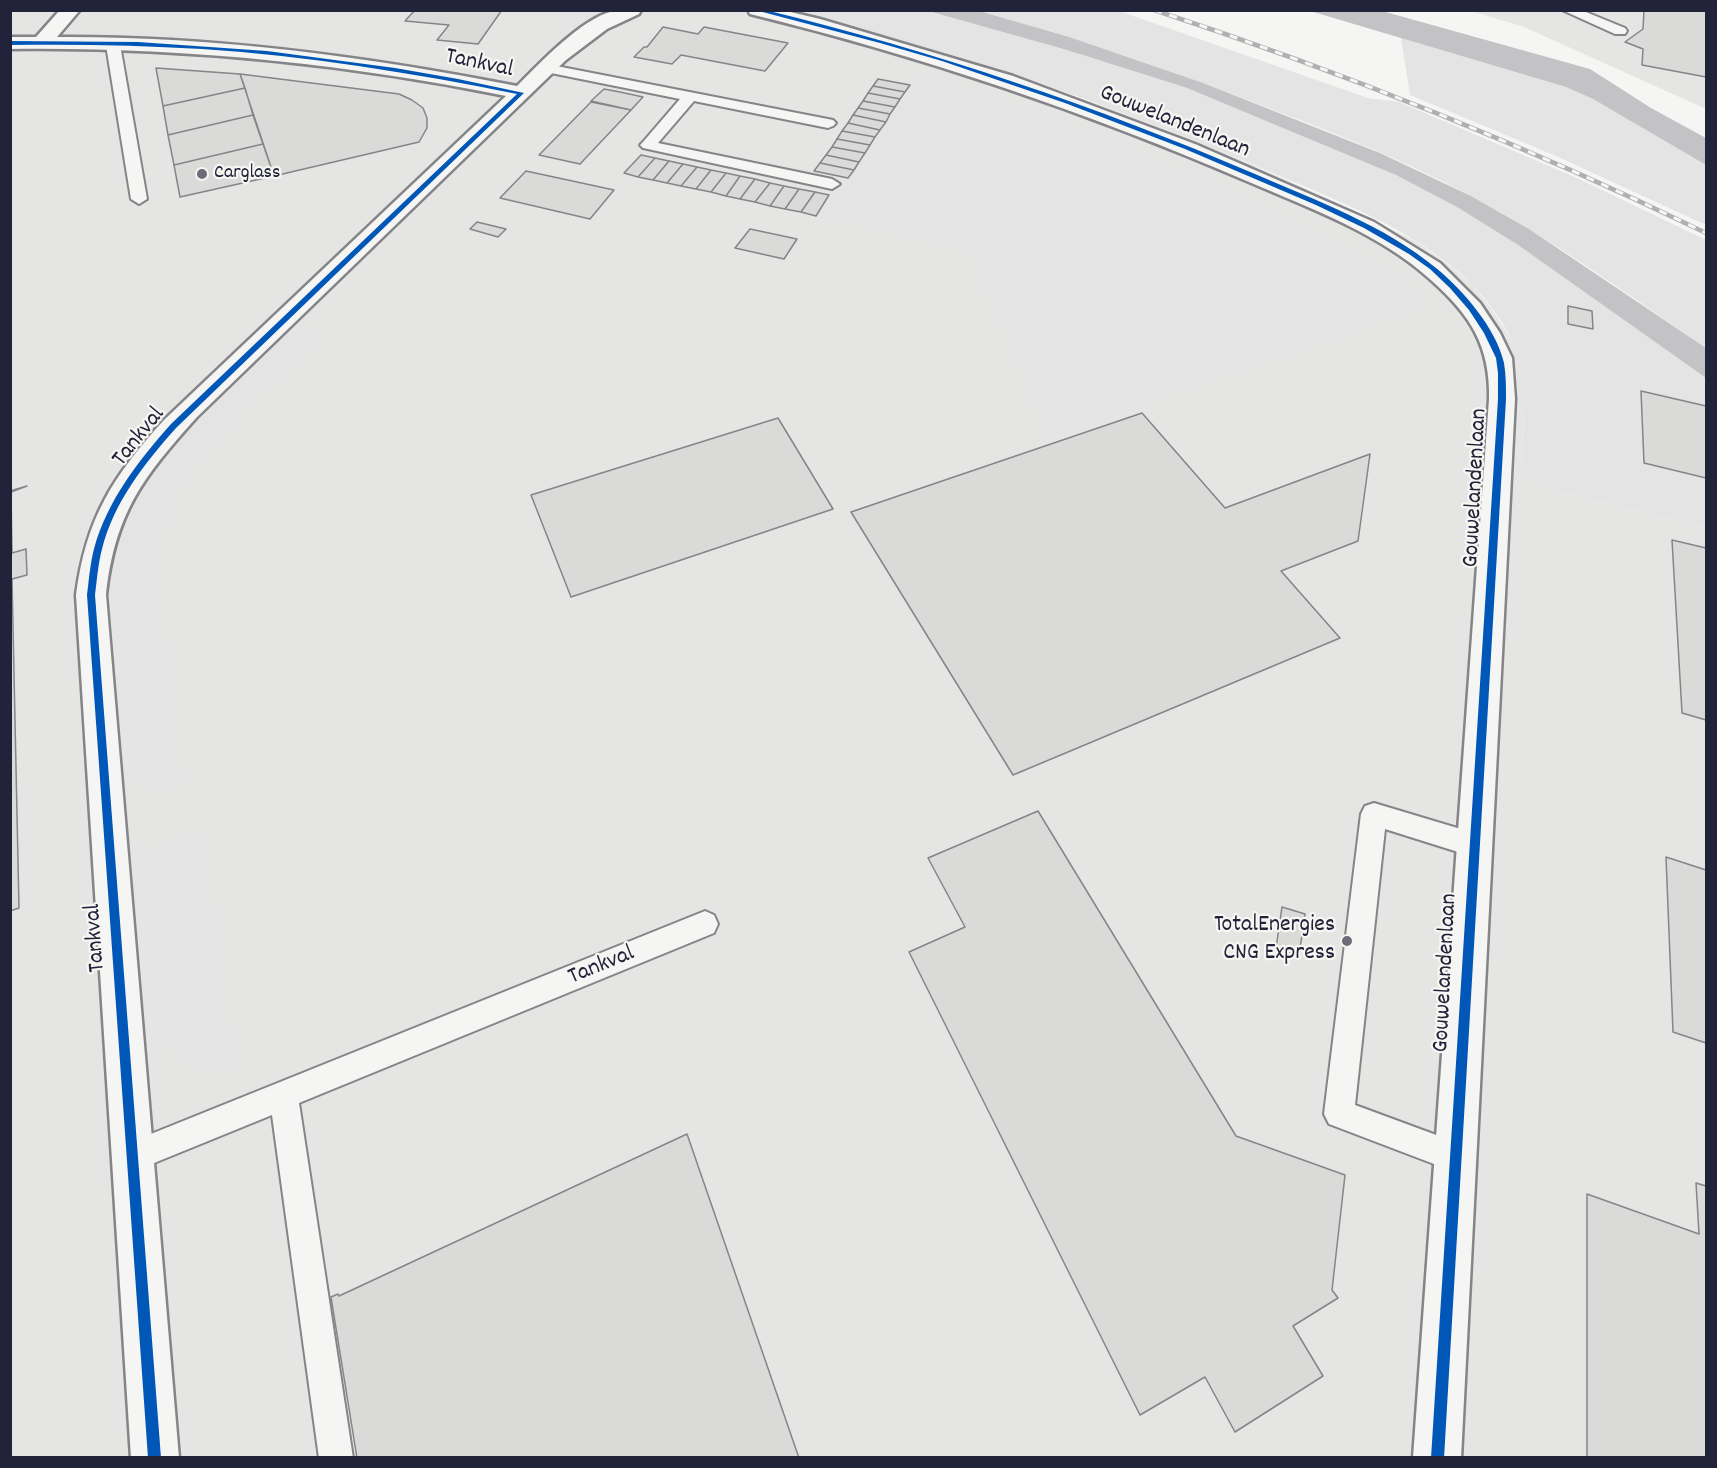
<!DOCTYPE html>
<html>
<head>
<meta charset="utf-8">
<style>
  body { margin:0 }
  #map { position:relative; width:1717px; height:1468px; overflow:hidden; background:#f5f5f3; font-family:Dekko,sans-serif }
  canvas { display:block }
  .frame { position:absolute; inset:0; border:12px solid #22223b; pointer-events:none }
</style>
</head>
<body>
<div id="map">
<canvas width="1717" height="1468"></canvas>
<div class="frame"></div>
</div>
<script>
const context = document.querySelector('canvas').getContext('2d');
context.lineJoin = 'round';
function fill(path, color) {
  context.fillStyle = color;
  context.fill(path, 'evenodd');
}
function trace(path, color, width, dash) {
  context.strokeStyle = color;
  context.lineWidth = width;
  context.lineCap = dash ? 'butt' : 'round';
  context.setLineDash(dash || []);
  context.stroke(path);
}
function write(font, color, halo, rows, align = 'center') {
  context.font = font + ' Dekko,sans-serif';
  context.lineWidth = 4.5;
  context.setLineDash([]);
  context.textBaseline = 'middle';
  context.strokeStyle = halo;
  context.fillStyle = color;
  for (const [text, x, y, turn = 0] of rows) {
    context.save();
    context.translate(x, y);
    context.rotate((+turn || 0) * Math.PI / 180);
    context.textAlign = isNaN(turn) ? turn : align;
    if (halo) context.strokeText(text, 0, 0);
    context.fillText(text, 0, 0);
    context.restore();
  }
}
const built = new Path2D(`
  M10,11h787l161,45 180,62 77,30 125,56 77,38 28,20 27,23 19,23 19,30 9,19 6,34 -4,74 22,23 163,40v929h-1695z
  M1471,11h235v98l-182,-82z`);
const green = new Path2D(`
  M559,11v-1l51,1 -29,11 -30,-4z
  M789,11h139l139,39 120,38 79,32 130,55 61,32 61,38 188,133v150l-163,-40 -18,-12 -4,-11c3,-51 10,-94 -18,-141 -50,-82 -154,-118 -237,-154 -155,-67 -314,-119 -477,-159z
  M979,11h140l249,87 31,4 178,76 129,62v108c-77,-53 -153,-108 -235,-152 -74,-40 -152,-69 -229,-98 -87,-33 -174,-61 -263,-87z
  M1401,38l165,49 27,12 113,66v60l-150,-69 -146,-61z
  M922,73l119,40 122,48 171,77 73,46 18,23 -375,130 -80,-187 -147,-32z
  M310,330l13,4c-47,46 -142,126 -159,188 -7,22 -8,46 -7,68l23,192c-18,8 -32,11 -48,-1l-18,-204 8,-41 26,-58 24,-31 109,-106 15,-9z
  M201,831l31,237 -17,5 -19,-7 -24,-17 -15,-27 -17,-146c13,-30 33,-33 61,-45z`);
const water = new Path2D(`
  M928,11h51l90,26 134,46 177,70 91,43 58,33 177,119v30l-188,-133 -61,-38 -61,-32 -209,-87 -120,-38z
  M1310,11h72l208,58 61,39 55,30v27l-113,-66 -27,-12z`);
const building = new Path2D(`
  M415,10h87l-24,34 -41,-4 12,-15 -44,-4z
  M1644,10h62v67l-64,-12 1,-16 -18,-7 18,-13z
  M663,27l35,7 6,-7 84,16 -23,28 -84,-16 -9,9 -38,-7 10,-10h3z
  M156,68l84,6 5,14 -82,18z
  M240,74l159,20 13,6 11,8 4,10v10l-8,14 -145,34z
  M878,79l32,6 -5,7 -32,-6z
  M873,86l32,6 -5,7 -32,-6z
  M245,88l8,27 -85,20 -5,-29z
  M604,89l16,3 23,5 -12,13 -40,-9z
  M868,93l32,6 -5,8 -32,-6z
  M863,101l32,6 -5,7 -32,-6z
  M591,102l40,8 -51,54 -41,-9z
  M858,108l32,6 -4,8 -33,-7z
  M253,115l10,29 -89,21 -6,-30z
  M853,115l33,7 -6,8 -32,-7z
  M848,123l32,7 -5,7 -33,-6z
  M842,131l33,6 -5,8 -33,-6z
  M837,139l33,6 -5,8 -33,-6z
  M263,144l11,32 -94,21 -6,-32z
  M832,147l33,6 -6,9 -33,-7z
  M641,155l14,3 -17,19 -14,-4z
  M826,155l33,7 -5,8 -34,-7z
  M655,158l14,3 -16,19 -15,-3z
  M669,161l14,3 -16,19 -14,-3z
  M820,163l34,7 -6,8 -34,-7z
  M683,164l14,3 -16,19 -14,-3z
  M697,167l14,3 -15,19 -15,-3z
  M711,170l15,3 -15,19 -15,-3z
  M526,171l88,19 -24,29 -90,-21z
  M726,173l14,3 -14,20 -15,-4z
  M740,176l15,3 -15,20 -14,-3z
  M755,179l15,4 -15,19 -15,-3z
  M770,183l14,3 -14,20 -15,-4z
  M784,186l15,3 -14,20 -15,-3z
  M799,189l16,3 -14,20 -16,-3z
  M815,192l14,3 -13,21 -15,-4z
  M477,222l29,7 -8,8 -28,-8z
  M750,229l47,10 -13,20 -49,-11z
  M1568,306l24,5 1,18 -25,-5z
  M1641,391l65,15v72l-62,-15z
  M1142,413l83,95 145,-54 -12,87 -77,30 59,67 -327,137 -162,-263z
  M778,418l55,91 -262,88 -40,-102z
  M27,486l-16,6 1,61 14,-4 1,26 -15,4 7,329 -9,3v-420z
  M1672,540l34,8v172l-24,-7z
  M1038,811l198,325 109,39 -13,115 6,8 -45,28 30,50 -88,56 -30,-55 -65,38 -231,-463 56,-25 -37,-69z
  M1666,857l40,13v173l-33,-11z
  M1282,907l23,7 -6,42 -23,-8z
  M687,1134l112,324h-442l-26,-161 7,-3 1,2z
  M1696,1183l10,3v272h-119v-264l112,40z`);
const service = new Path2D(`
  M1562,10h19l44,18 2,3 -2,3h-10z
  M113,41l7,4 27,154 -8,5 -8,-5 -25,-154z
  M546,64l287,56 3,3 -3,3 -5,2 -134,-27 -36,42 174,36 8,5 -8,5 -189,-41 -3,-3 3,-3 37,-43 -139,-28 -2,-3 2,-3z
  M1374,803l100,30 9,4 4,8 -4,8 -9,4 -89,-28 -30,276 111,41 4,11 -4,11 -11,4 -126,-48 -5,-10 37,-300 4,-8z
  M705,911l9,4 4,9 -4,9 -415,170 54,355h-34l-47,-343 -140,57 -11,-4 -4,-11 4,-11z`);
const minor = new Path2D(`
  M60,10h20l-23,27c155,-1 308,19 460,49 23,-23 64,-67 96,-75 8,-2 19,-1 28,-1l-2,4 -32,15 -41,31 -369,357c-54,60 -82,96 -91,178l73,863h-48l-55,-863c10,-77 37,-119 88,-175l342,-324c-164,-33 -328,-49 -496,-47v-12h26z
  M748,10h34l38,9 193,57 182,68 179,78 66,41 40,40 20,30 12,25 3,41 -54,1059h-48l76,-1059c1,-53 -18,-83 -57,-118 -51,-47 -120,-72 -183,-99 -162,-70 -327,-126 -499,-168z`);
const rail = new Path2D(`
  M1154,10c189,62 373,136 552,223`);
const cycleway = new Path2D(`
  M755,10h10c169,41 331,96 490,164 62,27 129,51 181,94 27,22 60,60 68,95 2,12 2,24 2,36l-62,1059h-13l67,-1059v-26l-2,-15 -12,-25 -15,-23 -19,-22 -20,-19 -21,-15 -45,-26 -48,-23 -131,-56 -120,-46 -123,-42 -62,-18z
  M10,41l128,1 129,9 128,17 63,11 66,14 -348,335c-32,36 -62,74 -74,121 -4,15 -5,31 -7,46l66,863h-13l-61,-863c2,-15 3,-31 7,-46 13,-48 44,-88 77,-125l346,-330c-104,-21 -209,-38 -315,-45 -64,-4 -128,-5 -192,-4z`);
const markers = [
  [202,174,6,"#6c6c7b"],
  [1347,941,6,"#6c6c7b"]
];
const farPoinames = [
  ["Carglass",214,174]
];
const streetNames = [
  ["Tankval",479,65,12],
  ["Gouwelandenlaan",1174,123,22],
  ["Tankval",140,438,-51],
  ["Gouwelandenlaan",1477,488,-87],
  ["Tankval",97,938,-94],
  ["Tankval",602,967,-22],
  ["Gouwelandenlaan",1447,973,-87]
];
const poiNames = [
  ["TotalEnergies",1335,927],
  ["CNG Express",1335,955]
];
fill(built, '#e5e5e4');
fill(green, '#e4e4e4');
fill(water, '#c3c3c6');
fill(building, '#dadad9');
trace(building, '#858589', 1.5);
trace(service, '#858589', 4);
trace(minor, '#858589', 5);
fill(service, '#f5f5f3');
fill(minor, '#f5f5f3');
trace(rail, '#b0b0b2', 4.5);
trace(rail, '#f6f6f2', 3, [8]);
fill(cycleway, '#0057b8');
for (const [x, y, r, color] of markers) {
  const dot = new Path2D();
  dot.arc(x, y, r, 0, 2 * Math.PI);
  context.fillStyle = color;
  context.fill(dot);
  trace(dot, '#f6f6f2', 2);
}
write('20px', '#22223b', '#f6f6f2', farPoinames, 'left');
write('24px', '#22223b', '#f6f6f2', streetNames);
write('24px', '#22223b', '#f6f6f2', poiNames, 'right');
</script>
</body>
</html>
